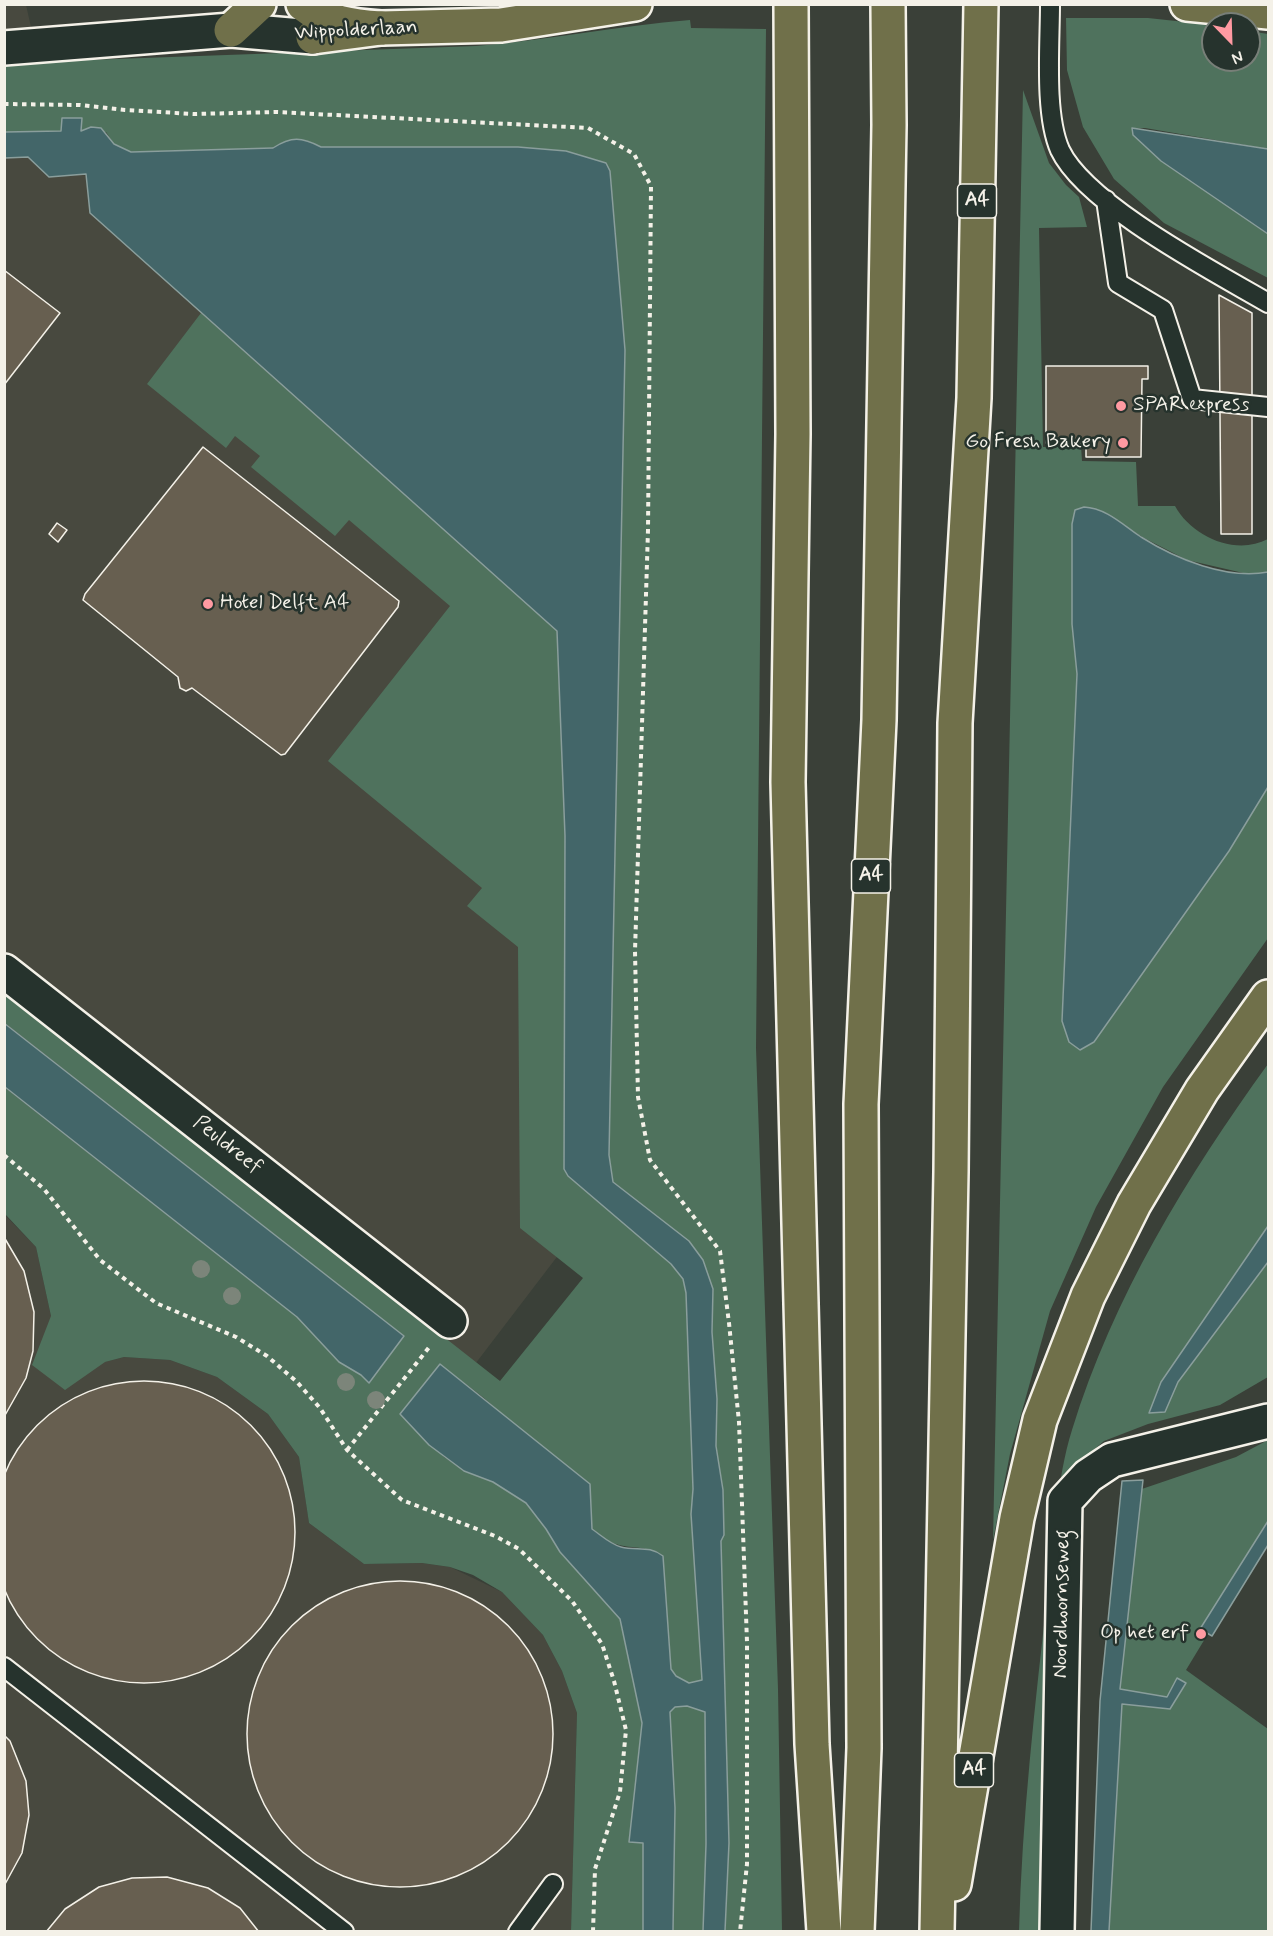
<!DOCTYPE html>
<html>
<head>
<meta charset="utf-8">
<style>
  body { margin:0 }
  #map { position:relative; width:1273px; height:1936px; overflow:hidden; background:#3a4038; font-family:Mynerve,sans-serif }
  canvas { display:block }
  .frame { position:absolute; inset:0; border:6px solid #f4f1e8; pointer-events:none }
  .north { position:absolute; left:1201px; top:12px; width:60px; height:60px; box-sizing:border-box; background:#26332d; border:2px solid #787f78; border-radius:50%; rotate:157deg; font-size:16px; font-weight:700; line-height:24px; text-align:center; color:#f4f1e8 }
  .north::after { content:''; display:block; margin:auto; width:21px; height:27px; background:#ff9aa2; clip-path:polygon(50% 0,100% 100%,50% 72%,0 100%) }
</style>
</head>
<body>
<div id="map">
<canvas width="1273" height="1936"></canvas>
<div class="frame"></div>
<div class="north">N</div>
</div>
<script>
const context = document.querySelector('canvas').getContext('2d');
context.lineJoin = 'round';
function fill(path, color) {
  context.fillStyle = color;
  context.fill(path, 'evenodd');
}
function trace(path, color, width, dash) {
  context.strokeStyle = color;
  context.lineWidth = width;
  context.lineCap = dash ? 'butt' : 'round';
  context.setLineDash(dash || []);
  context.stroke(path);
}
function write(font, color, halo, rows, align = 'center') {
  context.font = font + ' Mynerve,sans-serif';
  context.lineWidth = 5;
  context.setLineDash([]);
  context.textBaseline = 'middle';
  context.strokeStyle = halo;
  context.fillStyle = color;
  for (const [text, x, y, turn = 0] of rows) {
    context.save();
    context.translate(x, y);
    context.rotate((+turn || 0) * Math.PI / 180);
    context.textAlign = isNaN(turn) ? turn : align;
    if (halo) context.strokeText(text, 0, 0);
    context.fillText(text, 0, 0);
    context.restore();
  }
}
const built = new Path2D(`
  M4,5h22l35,154 90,63 432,33 25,935 -155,203 -448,-340z
  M4,1214l32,33 15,69 54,46 19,-5 46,3 47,17 51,37 31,43 10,66 55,41 58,-1 28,4 52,25 41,43 19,36 15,42 -6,218h-566z`);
const green = new Path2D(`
  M1066,18h82l65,7v35h36v-29l19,3v115l-123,-21 -13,1 29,32 107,73v44l-104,-55 -50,-44 -31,-52 -16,-57z
  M690,20l1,8 75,1 -10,1019 22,641 4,242h-57l4,-87 -8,-303 3,-6 -1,-45 -7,-44 1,-47 -5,-67 1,-43 -24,-48 -76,-59 -4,-27 16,-805 -15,-179 -44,-20 -48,-4h-197c-19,-10 -30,-11 -48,1l-142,4 -17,-8 -8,-12 -25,-1 1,-13 -20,13 -57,1v-69l471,-17c72,-6 142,-20 214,-26z
  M1023,90l26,73 17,22 13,12 8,30 -48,1 4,219 38,-1 1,15 54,1 2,44h37c17,31 61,50 93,33v33l-16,3 -65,-15 -43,-22 -28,-18 -41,-10 -3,14v100l5,50 -15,347 7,21 160,-191 39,-64v151l-105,149 -67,120 -46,104 -40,143 -17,86z
  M201,313l356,318 8,205 3,340 103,88 12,15 3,14 7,196 -2,25 12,166 -14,3 -13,-7 -5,-7 -8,-113c-26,-16 -43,0 -71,-27 -30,-30 -56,-76 -85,-109 -18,-21 -45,-38 -67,-55l-39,49 43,43 20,14 29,11 33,21 20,26 14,23 60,67 22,104 -13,119 14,1v88h-72l6,-218 -15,-42 -19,-36 -41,-43 -29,-17 -23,-8 -28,-4 -58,1 -55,-41 -10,-66 -31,-43 -51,-37 -47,-17 -46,-3 -19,5 -40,28 -33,-25 19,-49 -15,-69 -31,-33 -1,-127 293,230 42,45 22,13 8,8 35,-47 -399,-313v-31l495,389 83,-103 -63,-50 -2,-281 -51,-41 15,-18 -154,-127 122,-155 -101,-86 -14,16 -84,-69 9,-11 -25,-20 -9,12 -79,-64z
  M1268,1064v313l-48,28 -72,19 -44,17 -41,35 13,14 -26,441 -31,1c3,-115 16,-228 29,-342 7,-53 8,-109 24,-160 41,-133 115,-254 196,-366z
  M1268,1440v95l-82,135 82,59v202l-172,1 37,-440 103,-35z
  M687,1706l18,6 1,132 -3,87h-30l2,-123 -5,-96 5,-5z`);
const water = new Path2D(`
  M62,118h20l-1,13 10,-4 10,1 13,16 17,8 142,-4c18,-12 29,-11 48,-1h197l48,4 40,12 4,8 15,179 -16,805 4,27 76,59 14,19 10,29 -1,43 5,67 -1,47 7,44 1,45 -3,6 8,302 -4,88h-22l3,-87 -1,-132 -18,-6 -12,1 -5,5 5,96 -2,123h-30v-88l-14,-1 13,-119 -22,-104 -60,-67 -14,-23 -20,-26 -33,-21 -29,-11 -35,-26 -29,-31 40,-50 150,120 2,45c10,7 18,15 29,18 16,4 28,-2 42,9l8,113 5,7 13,7 13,-3 -11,-166 2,-25 -7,-196 -3,-14 -12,-15 -103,-88 -4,-7 1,-333 -8,-205 -467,-418 -4,-39 -37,3 -21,-20 -23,1v-26l56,-1z
  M1132,128l136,21v85l-107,-73 -28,-26z
  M1084,507c22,1 39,18 57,30 35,22 86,43 127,35v215l-39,64 -135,191 -14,8 -11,-8 -7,-21 15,-347 -5,-50v-100l3,-14z
  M4,1023l400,313 -35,47 -8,-8 -22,-13 -42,-45 -292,-230z
  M1268,1226v36l-90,120 -13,30 -16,1 12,-31z
  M1143,1480l-23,209 47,8 10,-19 9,5 -16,26 -48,-5 -13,227h-18l9,-230 22,-220z
  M1268,1521v24l-56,91 -12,-7z`);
const building = new Path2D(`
  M4,270l56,43 -56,72z
  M1219,295l33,18v221h-31z
  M1046,366h102v13h-6l-1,78h-55v-14h-40z
  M203,447l196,154 -1,6 -113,147 -4,1 -89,-67 -6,3 -6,-3 -2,-11 -95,-77 2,-6z
  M57,523l10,7 -9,12 -9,-8z
  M4,1237l20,34 10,41 -1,39 -7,27 -22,39z
  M-7 1532a151 151 0 1 1 302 0a151 151 0 1 1-302 0Z
  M247 1734a153 153 0 1 1 306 0a153 153 0 1 1-306 0Z
  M4,1735l6,6 16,40 3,34 -7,38 -18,33z
  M167,1877l41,11 32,20 19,24h-213l19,-23 34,-22 33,-9z`);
const path = new Path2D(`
  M4,104l76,1 45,5 69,4 82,-2 312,16 46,26 17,32 -3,344 -13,421 3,146 12,63 70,91 9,72 10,99 8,220v222l-7,68
  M4,1155l40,34 56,71 56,43 80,34 31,19 30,26 23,26 27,42 55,50 93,36 24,13 53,52 30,43 12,37 12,49 -6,62 -25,77 -2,63
  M347,1450l84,-105`);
const service = new Path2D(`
  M1050,4c0,41 -6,110 10,146 26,55 155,122 208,153
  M1106,200l12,83 45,27 29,89 76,8
  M4,1667l340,265
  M518,1932l35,-48`);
const minor = new Path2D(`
  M4,971l446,350
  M1057,1932l8,-431 23,-25 24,-16 156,-39`);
const tertiary = new Path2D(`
  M4,48l227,-18 82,7`);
const primary = new Path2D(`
  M1187,4l81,8
  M313,37l68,-9 120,-3 134,-21`);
const motorway = new Path2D(`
  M303,4c24,19 49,22 78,24
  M791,4l2,430 -5,348 24,962 12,188
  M231,30l28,-26
  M954,1884l63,-366 23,-98 48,-124 46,-92 68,-114 66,-93
  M857,1932l7,-184 -3,-644 18,-384 10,-595 -1,-121
  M937,1932l14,-760 4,-449 19,-325 7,-394`);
const trees = [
  [201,1269],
  [232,1296],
  [346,1382],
  [376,1400]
];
const markers = [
  [1121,406,6,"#ff9aa2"],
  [1123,443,6,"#ff9aa2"],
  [208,604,6,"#ff9aa2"],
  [1201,1634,6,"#ff9aa2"]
];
const shields = [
  [977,201,39],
  [871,876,39],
  [974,1770,39]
];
const shieldNames = [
  ["A4",977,201],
  ["A4",871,876],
  ["A4",974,1770]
];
const streetNames = [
  ["Wippolderlaan",356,31,-3],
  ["Peuldreef",227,1146,38],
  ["Noordhoornseweg",1063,1604,-89]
];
const poiNames = [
  ["SPAR express",1133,406],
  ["Go Fresh Bakery",1111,443,"right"],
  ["Hotel Delft A4",220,604],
  ["Op het erf",1189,1634,"right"]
];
fill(built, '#48493f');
fill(green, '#4f725d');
fill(water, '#436669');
trace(water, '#8a9e9c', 1.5);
fill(building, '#675f50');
trace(building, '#f4f1e8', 1.5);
trace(service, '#f4f1e8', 22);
trace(minor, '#f4f1e8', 38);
trace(tertiary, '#f4f1e8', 38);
trace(primary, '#f4f1e8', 38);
trace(motorway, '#f4f1e8', 38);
trace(path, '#f4f1e8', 4, [4.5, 4.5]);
trace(service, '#26332d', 18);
trace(minor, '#26332d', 33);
trace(tertiary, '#26332d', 33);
trace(primary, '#70704a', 33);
trace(motorway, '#70704a', 33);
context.fillStyle = '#7c857a';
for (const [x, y] of trees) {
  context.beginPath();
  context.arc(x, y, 9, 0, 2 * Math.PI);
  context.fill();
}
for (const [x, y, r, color] of markers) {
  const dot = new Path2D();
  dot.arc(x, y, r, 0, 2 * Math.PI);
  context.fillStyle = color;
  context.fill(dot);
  trace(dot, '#26332d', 2);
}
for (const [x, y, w] of shields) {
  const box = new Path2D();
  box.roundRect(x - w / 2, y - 17, w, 34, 4.5);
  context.fillStyle = '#26332d';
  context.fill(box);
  trace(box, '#f4f1e8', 1.5);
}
write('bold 20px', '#f4f1e8', null, shieldNames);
write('21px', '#f4f1e8', '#26332d', streetNames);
write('21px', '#f4f1e8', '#26332d', poiNames, 'left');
</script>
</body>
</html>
